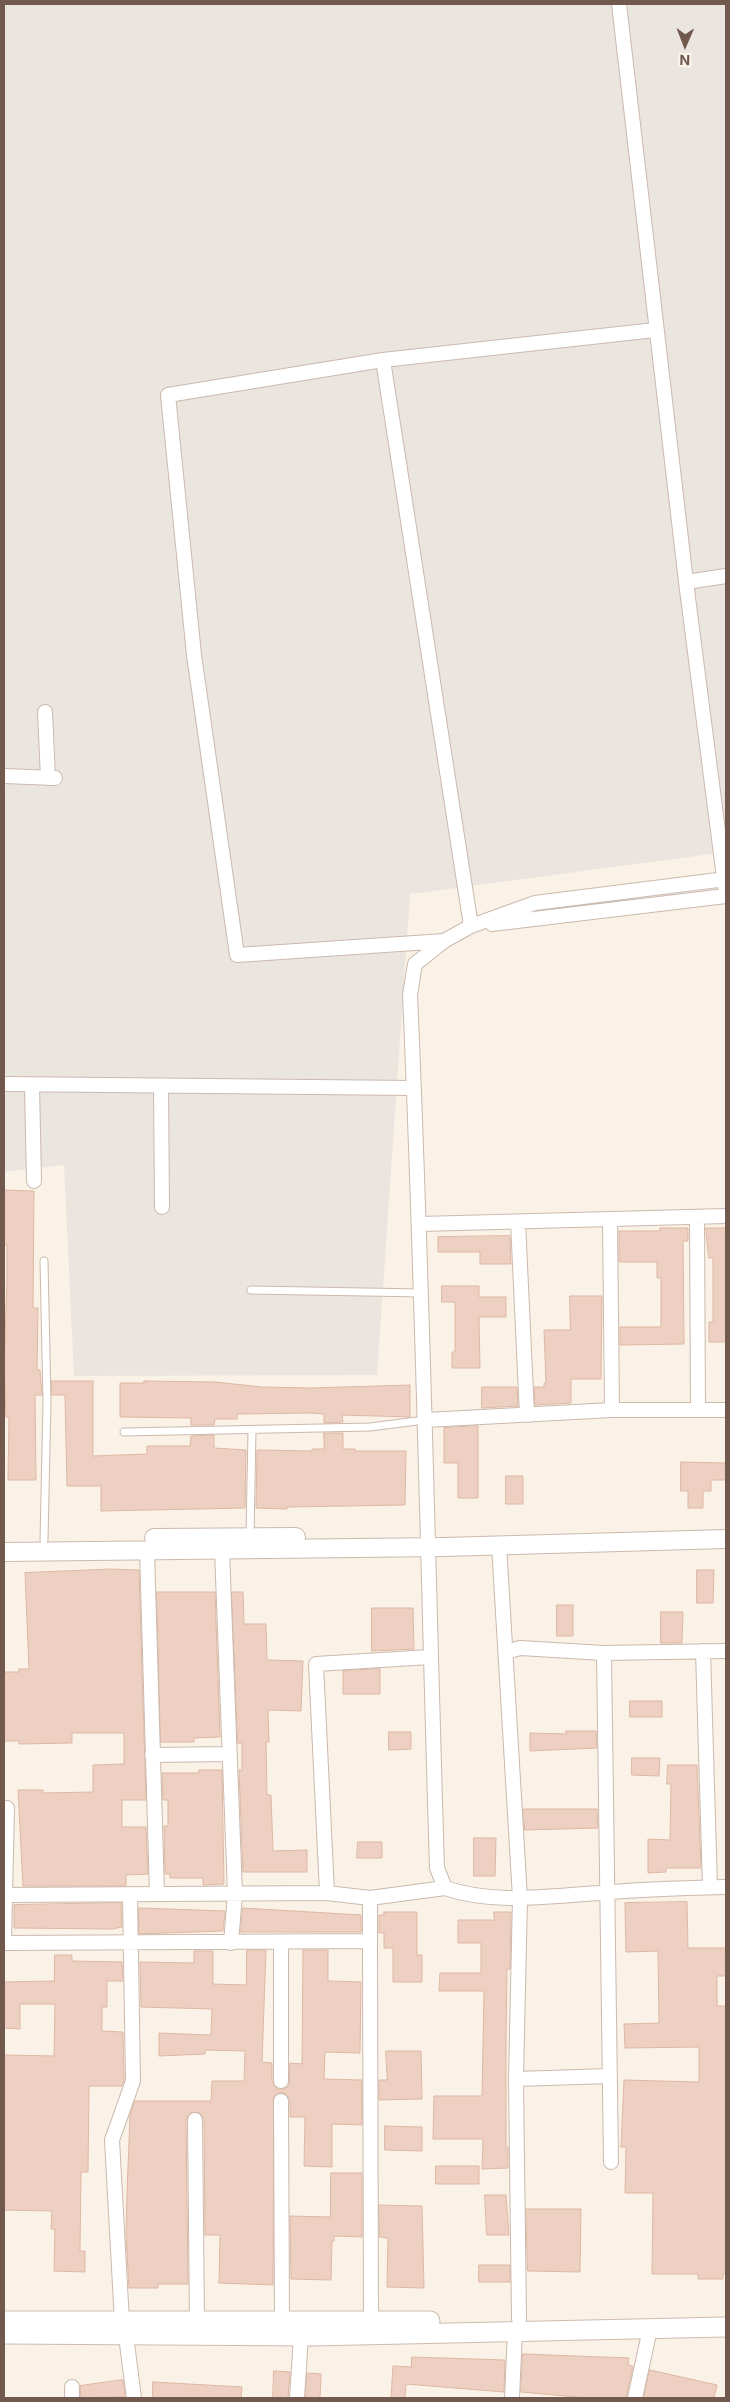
<!DOCTYPE html>
<html>
<head>
<meta charset="utf-8">
<style>
  body { margin:0 }
  #map { position:relative; width:730px; height:2402px; overflow:hidden; background:#faf2e6; font-family:Inter,sans-serif }
  canvas { display:block }
  .frame { position:absolute; inset:0; border:5px solid #71594e; pointer-events:none }
  .north { position:absolute; left:660px; top:20px; width:50px; height:50px; -webkit-text-stroke:4px #fdf6ec; paint-order:stroke; rotate:181deg; font-size:14px; font-weight:700; line-height:20px; text-align:center; color:#71594e }
  .north::after { content:''; display:block; margin:auto; width:18px; height:22px; background:#71594e; clip-path:polygon(50% 0,100% 100%,50% 72%,0 100%) }
</style>
</head>
<body>
<div id="map">
<canvas width="730" height="2402"></canvas>
<div class="frame"></div>
<div class="north">N</div>
</div>
<script>
const context = document.querySelector('canvas').getContext('2d');
context.lineJoin = 'round';
function fill(path, color) {
  context.fillStyle = color;
  context.fill(path, 'evenodd');
}
function trace(path, color, width, dash) {
  context.strokeStyle = color;
  context.lineWidth = width;
  context.lineCap = dash ? 'butt' : 'round';
  context.setLineDash(dash || []);
  context.stroke(path);
}
const industrial = new Path2D(`
  M4,4h722v848l-316,42 -33,481 -303,1 -10,-211 -60,7z`);
const building = new Path2D(`
  M4,1190l30,1 -1,117h5l-1,62h3l2,25h-7l1,85h-28l1,-63h-3l-2,-51 3,-87v-34h-3z
  M660,1228h28v13h-5l1,103 -64,1v-18h41v-49h-4v-16h-38v-31h41z
  M706,1228h20v114h-17v-20h4v-64h-4z
  M510,1236l1,28h-31v-12h-42v-15z
  M442,1286h37v11h27v20h-27l1,51h-28v-16h3v-50h-13z
  M570,1296h32l-1,83h-30v24l-36,2 -1,-18h10v-4h2l-2,-53h26z
  M52,1381h41v75l54,-2v-8h43l1,-10 23,-1v13l32,2 -1,58 -144,3v-25h-34l-2,-91h-13z
  M144,1381l71,1 47,5 49,1 99,-3v32l-68,-2 1,7 -19,1v-9l-13,-1 -74,1v5h-22l-1,6h-23v-7l-71,-1v-34h24z
  M482,1387h35l1,19 -36,2z
  M478,1426v72h-20v-35h-14v-35z
  M324,1433h19v16h12v2h51l-1,54 -118,2v2l-31,-1 1,-58 55,1v-2h12z
  M681,1462l45,1v17h-15v11h-8v17h-15v-17h-7z
  M506,1476h17v28h-17z
  M111,1569l28,1 7,230h-24v27h24l2,47 -22,1v11h-103l-5,-96h25v3l50,-1v-27l31,-1v-31h-52v10l-53,1v-3h-15v-69h15v-3h10l-4,-96z
  M697,1570h17l-1,33h-16z
  M157,1592h58l5,145 -26,1v4h-33z
  M232,1592h11l1,32h22l1,36 36,1 -2,50 -33,-1 1,32h-3l1,53h4l2,56 34,-1v22h-64l-4,-102h3v-27h-4z
  M557,1605h16v31h-16z
  M372,1608h41l1,41 -42,2z
  M661,1612h22l-1,31h-21z
  M380,1669v25h-37v-23z
  M630,1701h32v16h-32z
  M566,1731h30l1,17 -67,3v-18l36,1z
  M389,1732h22v17l-22,1z
  M632,1758h28l-1,18 -27,-1z
  M668,1765h29l4,103h-35v4l-18,1v-34l22,1 1,-56h-4z
  M199,1770h23l2,114 -21,1v-7h-33v-4h-5l-1,-48h4v-26h-5l-1,-27h37z
  M524,1809h73l1,19 -73,2z
  M474,1838h22l-1,38h-21z
  M358,1842h24v16h-25z
  M687,1902l1,46h38v28h-9v30h9v268h-3v5h-25v-5h-46l1,-81h-28l1,-46h-5l3,-67 75,2v-35l-74,1 -1,-24 35,-1 -1,-72 -32,1 -1,-49z
  M121,1903l1,24 -9,2 -99,-1v-23z
  M139,1908l86,3 -2,20 -84,3z
  M243,1908l118,7v17h-120z
  M384,1912h33v43h5v27h-29v-34h-9v-15h-5v-18h5z
  M494,1912h17l-1,57h-3l-1,69v109h2v21l-26,1 1,-30h-50l1,-43h48l2,-105h-45l1,-18h41v-30h-23v-23h36z
  M247,1950h19l-4,112 10,1v18l5,8h8l4,-4 1,-22 12,1 1,-114h25v31l33,1 -1,71 -35,-1 -1,27 38,1v45l-30,-1v43l-28,-1 1,-49h-15v-17l-4,-6 -6,-2 -6,4 -1,189 -54,-2 1,-48h-15l-1,-116 -5,-7 -9,1 -4,7 2,164h-30v4h-29l-3,-53 1,-42 3,-78 5,-14h76l1,-20h32l1,-30 -40,-1v4l-46,2v-23l52,2 1,-26 -71,-2 -1,-45 54,1v-12h19v33l33,1z
  M55,1955h17v6l50,1 1,19h-16v26h-5v24l21,1 1,48 -2,6h-33l-1,86h-7l-1,79h5v21l-31,-1 1,-42h-4l1,-18 -48,-1v-155l50,1 1,-52h-35v25l-16,-1v-46l50,-1z
  M386,2051h35l1,48 -43,1v-20h8z
  M385,2126l37,1v24l-37,-1z
  M436,2166h43v18h-43z
  M331,2173h31v64l-28,-1v5h-2l-1,39 -40,-1 -1,-63 40,1z
  M485,2195h21l3,40h-22z
  M379,2205l43,1 2,82 -37,-1 1,-49 -8,-1z
  M526,2209h55l-1,63 -52,-1z
  M479,2265h31v17h-31z
  M523,2354l106,4 -1,7 5,1 -7,32h-39l-66,-6z
  M412,2357l93,3 -1,32 -98,-8 -1,14h-14l2,-32 18,1z
  M650,2370l67,15 -3,13h-70z
  M274,2371l16,1 -2,26h-15z
  M307,2373l14,1 -1,24h-14z
  M123,2380l2,17 -44,1 -1,-12z
  M153,2382l89,5 -1,11h-88z`);
const service = new Path2D(`
  M44,1261l3,141 -3,138
  M251,1290l171,3
  M124,1432l246,-5 55,-7
  M250,1536l2,-106`);
const minor = new Path2D(`
  M619,4l67,578 40,311
  M383,360l88,566
  M686,582l40,-6
  M45,712l3,66
  M4,776l51,2
  M726,879l-191,24 -64,23 -27,15 -29,23 -5,31c13,291 18,582 27,873l8,20c50,17 104,8 155,5 42,-4 84,-5 126,-6
  M492,924l234,-28
  M444,941l-207,14 -43,-300 -26,-260 215,-35 272,-30
  M4,1084l410,4
  M32,1085l2,96
  M161,1086l1,121
  M697,1217l1,193
  M610,1219l2,191
  M518,1222l9,193
  M420,1224l306,-8
  M426,1420l186,-10h114
  M499,1545l21,353 -4,181 3,240
  M147,1550l10,344
  M222,1550l13,344 -4,49
  M703,1651l7,236
  M506,1652l14,-4 84,5 122,-2
  M604,1653l7,509
  M152,1755l78,-1
  M4,1895l323,-2
  M370,1898l-43,-5 -11,-229 114,-7
  M370,1941l1,381
  M4,1943l366,-2v-43l75,-10
  M4,1943l3,-135
  M516,2079l94,-3
  M281,2081v-139
  M281,2101l1,221
  M195,2120l2,202
  M122,2322l-10,-182 21,-59 -3,-187
  M126,2336l8,62
  M72,2398v-11
  M297,2398l4,-62
  M512,2398l3,-66
  M635,2398l15,-69`);
const tertiary = new Path2D(`
  M154,1538l142,-1
  M4,1552l440,-5 282,-8`);
const secondary = new Path2D(`
  M4,2321h426
  M4,2334l309,2 413,-9`);
fill(industrial, '#ebe5e0');
fill(building, '#edd0c1');
trace(building, '#deb7a3', 1);
trace(service, '#cbb9ae', 9);
trace(minor, '#cbb9ae', 16);
trace(tertiary, '#cbb9ae', 20);
trace(secondary, '#cfbbae', 21);
trace(service, '#fff', 7);
trace(minor, '#fff', 14);
trace(tertiary, '#fff', 18);
trace(secondary, '#fff', 19);
</script>
</body>
</html>
